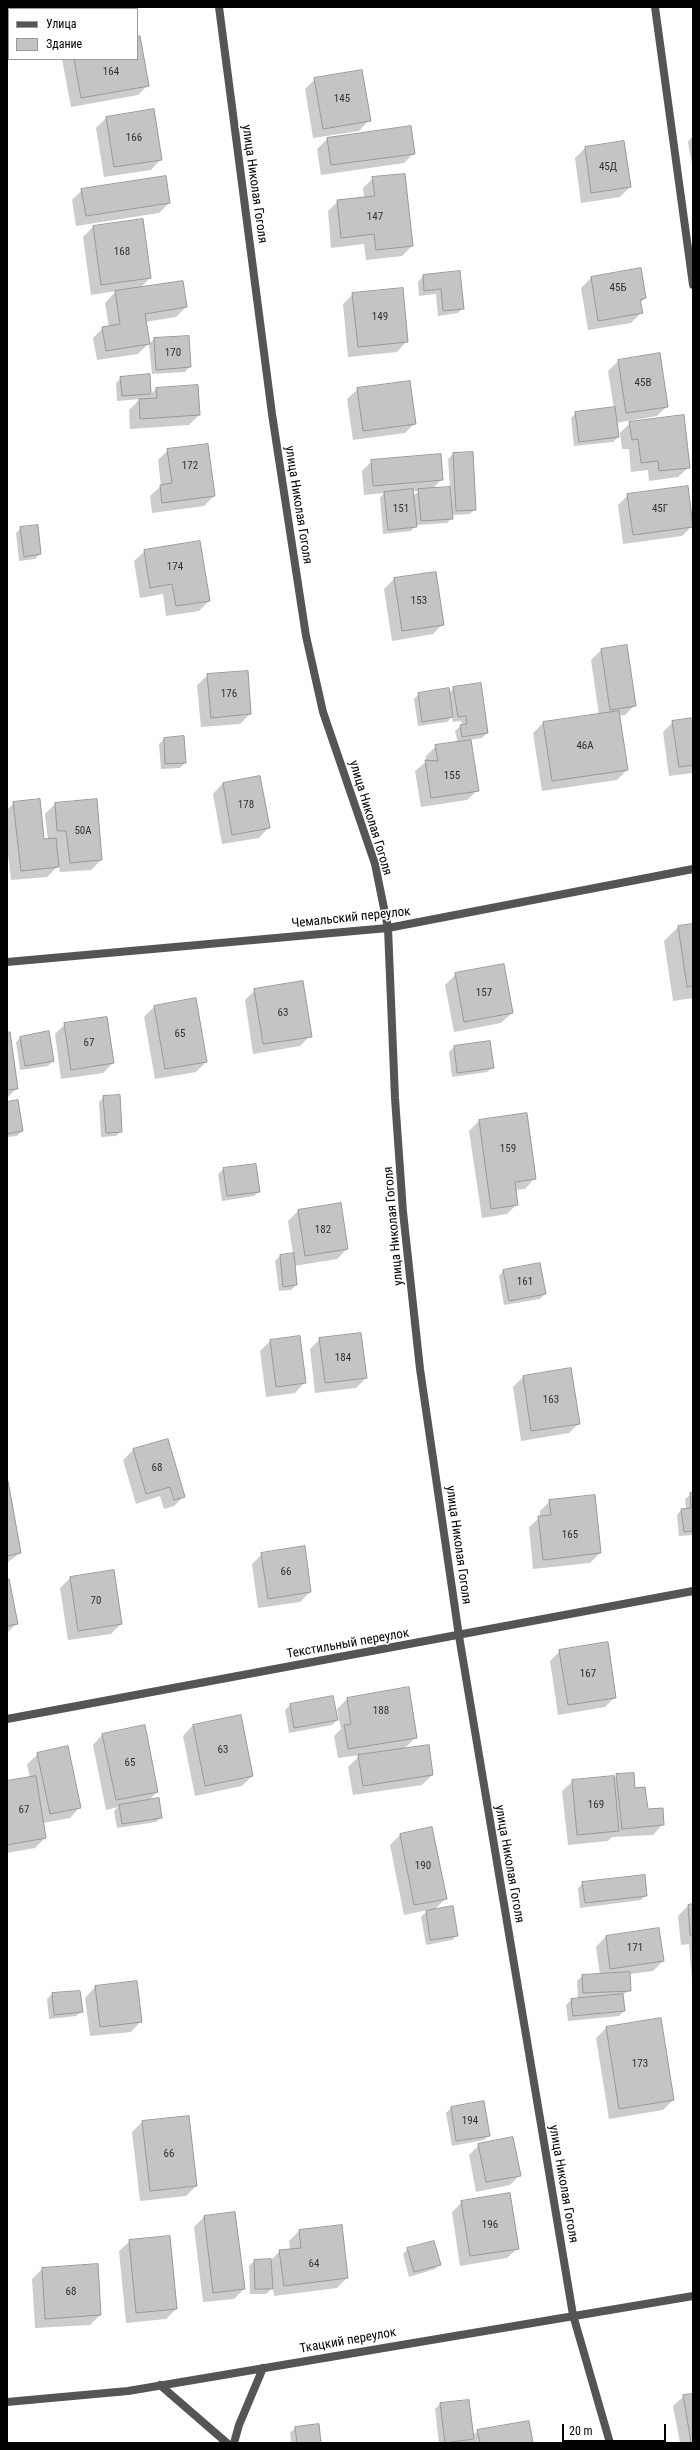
<!DOCTYPE html>
<html>
<head>
<meta charset="utf-8">
<style>
  body { margin:0 }
  #map { position:relative; width:700px; height:2450px; overflow:hidden; background:#fff; font-family:"Roboto Condensed",sans-serif }
  canvas { display:block }
  .frame { position:absolute; inset:0; border:8px solid #000; pointer-events:none }
  .legend { position:absolute; left:8px; top:8px; width:130px; height:52px; box-sizing:border-box; background:#fff; border:1px solid #999; margin:0; padding:5px 7px; list-style:none; font-size:12px; color:#000 }
  .legend li { display:flex; align-items:center; gap:8px; height:20px }
  .legend b { width:20px; border:1px solid #999 }
  .scale { position:absolute; left:562px; top:2424px; width:104px; height:18px; box-sizing:border-box; border:2px solid #000; border-top:0; padding-left:5px; font-size:12px; line-height:14px; white-space:nowrap; color:#000; -webkit-text-stroke:3px #fff; paint-order:stroke }
</style>
</head>
<body>
<div id="map">
<canvas width="700" height="2450"></canvas>
<div class="frame"></div>
<ul class="legend">
<li><b style="height:5px;background:#555"></b>Улица</li>
<li><b style="height:11px;background:#c4c4c4"></b>Здание</li>
</ul>
<div class="scale">20 m</div>
</div>
<script>
const context = document.querySelector('canvas').getContext('2d');
context.lineJoin = 'round';
function fill(path, color) {
  context.fillStyle = color;
  context.fill(path, 'evenodd');
}
function trace(path, color, width, dash) {
  context.strokeStyle = color;
  context.lineWidth = width;
  context.lineCap = dash ? 'butt' : 'round';
  context.setLineDash(dash || []);
  context.stroke(path);
}
function write(font, color, halo, rows, align = 'center') {
  context.font = font + ' "Roboto Condensed",sans-serif';
  context.lineWidth = 3;
  context.setLineDash([]);
  context.textBaseline = 'middle';
  context.strokeStyle = halo;
  context.fillStyle = color;
  for (const [text, x, y, turn = 0] of rows) {
    context.save();
    context.translate(x, y);
    context.rotate((+turn || 0) * Math.PI / 180);
    context.textAlign = isNaN(turn) ? turn : align;
    if (halo) context.strokeText(text, 0, 0);
    context.fillText(text, 0, 0);
    context.restore();
  }
}
const shadow = new Path2D(`
  M137,37l11,48 -10,10 -67,12 -9,-48h75z
  M315,79l54,41 -10,11 -46,7 -8,-49z
  M106,118l55,41 -10,11 -47,7 -8,-49z
  M693,136v34l-5,-28z
  M327,139l87,14 -10,10 -83,12 -4,-26z
  M624,142l6,45 -10,10 -39,6 -6,-45 10,-10z
  M373,178l39,68 -10,10 -36,4 -2,-16 -33,4 -3,-37 10,-10 26,-3 -1,-10z
  M82,190l87,13 -10,10 -83,13 -4,-26z
  M142,220l8,58 -10,10 46,19 -10,10 -31,5 4,21 -11,11 -41,6 -4,-22 10,-10 6,-1 -4,-24 11,-12 -25,4 -8,-58 10,-10z
  M459,272l4,36 -5,5 -20,3 -2,-22 -17,2 -1,-14 5,-6z
  M591,278l54,20 -5,5 2,9 -11,11 -43,7 -7,-42z
  M353,294l54,47 -10,11 -49,5 -5,-53z
  M154,339l36,27 -5,6 -33,2 -3,-30z
  M659,354l8,52 -10,10 -41,7 2,14 -5,5 -39,4 -3,-28 5,-5 38,-4 -6,-38 10,-10z
  M149,375l1,20 6,-6 43,26 -10,10 -59,4 -1,-19 11,-11 -23,2 -1,-18 5,-5z
  M358,389l57,34 -10,10 -52,7 -6,-41z
  M630,423l59,44 -11,10 -29,4 -1,-11 -17,2 -2,-23h-7l-2,-16z
  M168,450l46,46 -10,10 -52,7 -2,-17 11,-10 -3,-26z
  M453,454l22,55 -5,5 -18,1v3l-5,5 -31,2 -5,6 -28,3 -3,-36 4,-5 -20,2 -2,-24 10,-10 70,18 -10,10 18,-1 -2,-29zM412,491h7l-6,5z
  M628,495l64,31 -10,10 -59,8 -5,-39z
  M21,528l19,26 -5,5 -16,2 -3,-28z
  M145,551l64,50 -10,10 -33,5 -3,-22 -23,4 -6,-37z
  M435,573l8,51 -10,10 -41,7 -8,-52 10,-10z
  M626,647l9,58 -10,10 -6,1 8,54 -10,10 -75,11 -9,-58 10,-10 56,-8 -8,-55 10,-10z
  M208,675l42,39 -10,10 -39,3 -4,-42z
  M454,688l33,45 -5,5 -12,2 8,50 -11,10 -46,7 -6,-36 11,-9v-6l10,-10 22,-3 -3,-12 7,-6 -1,-4 -8,1 -1,-5 -5,5 -29,4 -4,-27 5,-5 30,-1z
  M693,719v54l-24,3 -6,-44 10,-10z
  M164,739l21,24 -5,5 -19,1 -2,-25z
  M223,783l46,44 -10,11 -37,6 -9,-50z
  M14,803l29,37h5l-3,-26 10,-10 46,56 -10,10 -31,2 -1,-7 -12,12 -36,3 -4,-35v-35z
  M693,925v73l-20,3 -9,-60 14,-14z
  M456,974l56,39 -11,10 -47,9 -9,-47z
  M255,990l55,46 -10,10 -47,8 -8,-54z
  M154,1007l52,55 -10,10 -41,7 -11,-62z
  M65,1024l48,39 -10,10 -42,6 -6,-45z
  M7,1033l10,55 -10,10z
  M21,1037l32,24 -5,5 -28,4 -4,-28z
  M489,1042l4,25 -6,5 -35,5 -3,-25 5,-5z
  M104,1097l17,34 -5,5 -15,1 -2,-35z
  M7,1103l15,28 -5,5 -10,1z
  M526,1114l9,64 -10,11 -10,1 2,14 -10,10 -25,4 -13,-87 10,-10z
  M223,1169l36,22 -5,5 -32,5 -4,-27z
  M298,1211l49,38 -10,10 -43,7 2,19 -5,5 -12,1 -4,-30 5,-5 13,-2 -5,-33z
  M504,1270l41,24 -5,5 -36,6 -5,-29z
  M299,1337l6,45 -10,11 -29,4 -6,-46 10,-10z
  M320,1339l46,39 -10,10 -41,5 -5,-44z
  M570,1370l9,53 -10,10 -48,8 -8,-54 10,-10z
  M133,1450l51,46 -10,10 -10,3 -4,-13 -24,8 -13,-44z
  M7,1483l13,70 -13,10z
  M693,1493v42l-14,1 -2,-21 5,-6h4l-1,-10z
  M550,1501l50,52 -10,10 -57,6 -4,-42 11,-10v-6z
  M262,1554l48,38 -10,10 -42,6 -6,-44z
  M70,1578l51,46 -10,10 -43,6 -8,-52z
  M7,1580l10,43 -10,10z
  M560,1651l55,46 -10,10 -47,8 -8,-54z
  M347,1699l69,38 -13,13 29,25 -10,10 -69,10 -5,-28 12,-12 -22,3 -4,-22 7,-7 -4,-20z
  M290,1705l47,15 -5,5 -43,8 -4,-23z
  M193,1725l59,51 -10,10 -47,10 -12,-60z
  M103,1734l54,58 -9,9 13,16 -5,5 -39,6 -3,-17 4,-4 -12,3 -13,-65z
  M38,1754l42,53 -10,11 -27,5 2,15 -10,10 -28,5v-71l23,-4 -3,-14z
  M617,1775l18,14 12,22 16,13 -10,11 -41,2 -4,4 -40,4 -6,-54 11,-10 40,-2z
  M431,1828l14,71 -12,12 24,24 -5,5 -26,5 -5,-28 7,-7 -24,5 -14,-70 10,-10z
  M583,1883l63,12 -5,5 -61,8 -2,-20z
  M693,1905v75h-1l-3,-36 -8,1 -3,-29 10,-10z
  M606,1936l57,25 -10,10 -23,3v16l-8,5 2,16 -5,5 -51,5 -2,-16 5,-5 7,-1 -1,-18 5,-5 18,-1 -4,-28z
  M95,1987l46,34 -10,11 -41,4 -5,-38z
  M79,1992l3,19 -6,5 -27,3 -2,-20 5,-5z
  M660,2019l13,81 -10,10 -54,9 -13,-81 10,-10z
  M451,2108l38,27 -5,5 -32,6 -6,-33z
  M142,2122l54,64 -10,10 -46,5 -8,-69z
  M479,2145l41,30 -10,10 -34,7 -7,-37z
  M462,2202l56,46 -11,10 -47,8 -8,-54z
  M204,2217l40,72 -10,10 -31,3 -9,-75z
  M299,2231l48,47 -10,10 -63,8 -1,-9 -7,7h-16l-1,-28 5,-5 17,-1 9,-9 10,-1 -1,-9z
  M130,2241l46,68 -10,10 -40,4 -7,-72z
  M408,2249l32,15 -5,5 -26,8 -6,-23z
  M42,2269l58,46 -10,10 -55,3 -3,-49z
  M693,2395v48h-13l-7,-37 11,-10z
  M440,2404l32,32 6,-5 54,12h-93l-4,-34z
  M295,2428l25,15h-29l-1,-10z`);
const building = new Path2D(`
  M137,36h3l9,50 -68,12 -7,-39h63z
  M362,70l9,51 -48,8 -9,-51z
  M154,109l8,51 -48,7 -8,-50z
  M411,126l4,28 -84,11 -4,-27z
  M624,141l7,46 -40,6 -6,-46z
  M405,174l8,72 -37,4 -2,-16 -33,4 -4,-38 38,-4 -3,-19z
  M166,176l4,27 -84,13 -5,-27z
  M143,219l8,59 -50,7 -8,-59z
  M641,268l5,30 -6,2 3,13 -45,8 -7,-44z
  M460,271l4,38 -21,2 -2,-22 -17,2 -1,-16z
  M183,281l4,26 -42,7 5,30 -44,7 -4,-24 18,-3 -5,-33z
  M403,288l5,54 -50,5 -6,-54z
  M189,336l2,31 -35,3 -2,-32z
  M660,353l8,54 -42,6 -8,-53z
  M150,374l1,20 -29,2 -2,-19z
  M410,381l6,43 -53,7 -6,-43z
  M198,385l2,30 -60,4 -1,-20 18,-1 -1,-10z
  M615,407l4,30 -40,5 -4,-30z
  M684,415l6,53 -31,3 -1,-10 -17,2 -3,-24 -6,1 -3,-18z
  M208,444l7,52 -53,7 -2,-18 12,-2 -5,-34z
  M473,452l3,58 -20,1 -3,-58z
  M441,454l2,26 -70,6 -2,-26z
  M688,486l5,41 -60,8 -6,-41z
  M450,487l3,32 -32,2 -3,-32z
  M413,489l4,38 -29,3 -4,-38z
  M38,525l3,29 -17,3 -4,-30z
  M200,541l10,60 -34,5 -4,-22 -22,4 -6,-38z
  M436,572l8,53 -42,6 -8,-53z
  M627,645l9,61 -26,4 -9,-61z
  M248,671l3,43 -40,4 -4,-44z
  M481,683l7,50 -26,4 -2,-12 7,-1 -1,-8 -8,1 -5,-30z
  M449,688l4,29 -31,5 -4,-29z
  M619,711l9,59 -76,11 -9,-59z
  M693,718v47l-14,2 -7,-46z
  M184,736l2,27 -21,1 -1,-26z
  M471,740l8,51 -48,7 -6,-38 13,1 -3,-16z
  M260,776l10,52 -38,7 -9,-52z
  M40,799l4,40 12,-1 3,29 -38,4 -8,-69z
  M97,799l5,61 -32,3 -4,-32h-9l-2,-28z
  M693,924v62l-6,1 -9,-61z
  M504,964l9,49 -49,9 -9,-49z
  M303,981l9,56 -49,7 -9,-55z
  M196,998l11,64 -42,7 -11,-63z
  M107,1017l7,46 -43,7 -7,-47z
  M49,1031l5,30 -29,5 -5,-29z
  M7,1032h3l8,57 -11,1z
  M490,1041l4,27 -37,5 -3,-27z
  M120,1095l2,37 -16,1 -3,-37z
  M18,1100l5,31 -16,3v-32z
  M527,1113l9,66 -21,3 3,23 -27,4 -12,-89z
  M256,1164l4,28 -33,4 -4,-28z
  M341,1203l7,46 -43,7 -7,-46z
  M294,1253l3,32 -14,2 -3,-32z
  M540,1263l6,31 -37,7 -6,-31z
  M361,1333l6,45 -42,5 -6,-45z
  M300,1336l6,47 -30,4 -6,-47z
  M571,1368l9,56 -49,7 -8,-55z
  M168,1439l17,58 -11,3 -4,-13 -24,7 -13,-45z
  M8,1481l13,72 -14,3v-74z
  M693,1492v39l-9,1 -3,-23 10,-1 -1,-15z
  M595,1495l6,58 -58,7 -5,-44 13,-1 -2,-15z
  M305,1546l6,46 -43,7 -7,-46z
  M114,1570l8,54 -44,7 -8,-54z
  M7,1579h2l9,45 -11,2z
  M608,1642l8,56 -48,7 -9,-55z
  M409,1687l8,51 -69,11 -4,-24 7,-1 -4,-26z
  M333,1696l5,24 -44,8 -4,-24z
  M241,1715l12,61 -48,10 -12,-61z
  M145,1725l13,67 -42,8 -14,-66z
  M429,1745l4,30 -70,11 -5,-31z
  M68,1746l13,62 -31,6 -13,-61z
  M634,1773l1,15 10,-1 3,22 15,-1 1,17 -42,4 -6,-55z
  M36,1776l10,62 -39,7v-64z
  M614,1776l5,55 -42,4 -5,-55z
  M159,1798l3,20 -40,6 -3,-19z
  M432,1827l15,72 -33,6 -14,-71z
  M645,1875l2,21 -62,7 -3,-21z
  M693,1904v31h-3l-2,-30z
  M453,1906l5,30 -28,4 -4,-29z
  M659,1928l5,33 -54,8 -4,-33z
  M630,1972l1,19 -48,2 -1,-18z
  M137,1981l5,41 -42,5 -5,-41z
  M80,1991l3,21 -29,3 -2,-22z
  M623,1994l2,17 -52,5 -2,-17z
  M661,2018l13,82 -55,9 -13,-82z
  M484,2101l6,35 -34,5 -5,-34z
  M189,2116l8,70 -47,5 -8,-70z
  M513,2137l8,39 -35,6 -8,-38z
  M510,2193l9,56 -49,7 -9,-55z
  M235,2212l10,77 -32,4 -9,-77z
  M342,2225l6,53 -64,8 -5,-36 22,-2 -2,-18z
  M170,2236l7,73 -41,4 -7,-73z
  M434,2241l7,24 -27,7 -7,-24z
  M271,2259l2,30h-18l-1,-29z
  M98,2264l3,51 -56,4 -3,-51z
  M693,2394v48h-2l-8,-47z
  M469,2400l5,39 -29,4 -5,-40z
  M529,2421l4,22h-53l-3,-13z
  M319,2424l2,19h-24l-2,-16z`);
const lane = new Path2D(`
  M655,7l38,278
  M160,2385l67,58
  M234,2443l5,-18 24,-57`);
const street = new Path2D(`
  M219,7l53,407 34,222 17,76 52,152 13,64 7,170 8,114 17,157 39,267 114,679 37,128
  M7,962l381,-34 305,-59
  M7,1719l686,-128
  M7,2402l121,-11 565,-95`);
const numberNames = [
  ["164",111,72],
  ["145",342,99],
  ["166",134,138],
  ["45Д",608,167],
  ["147",375,217],
  ["168",122,252],
  ["45Б",618,288],
  ["149",380,317],
  ["170",173,353],
  ["45В",643,383],
  ["172",190,466],
  ["151",401,509],
  ["45Г",660,509],
  ["174",175,567],
  ["153",419,601],
  ["176",229,694],
  ["46А",585,746],
  ["155",452,776],
  ["178",246,805],
  ["50А",83,831],
  ["157",484,993],
  ["63",283,1013],
  ["65",180,1034],
  ["67",89,1043],
  ["159",508,1149],
  ["182",323,1230],
  ["161",525,1282],
  ["184",343,1358],
  ["163",551,1400],
  ["68",157,1468],
  ["165",570,1535],
  ["66",286,1572],
  ["70",96,1601],
  ["167",588,1674],
  ["188",381,1711],
  ["63",223,1750],
  ["65",130,1763],
  ["169",596,1805],
  ["67",24,1810],
  ["190",423,1866],
  ["171",635,1948],
  ["173",640,2064],
  ["194",470,2121],
  ["66",169,2154],
  ["196",490,2225],
  ["64",314,2264],
  ["68",71,2292]
];
const streetNames = [
  ["улица Николая Гоголя",254,184,82],
  ["улица Николая Гоголя",298,505,81],
  ["улица Николая Гоголя",370,818,73],
  ["Чемальский переулок",351,918,-6],
  ["улица Николая Гоголя",394,1226,-95],
  ["улица Николая Гоголя",458,1545,82],
  ["Текстильный переулок",348,1644,-10],
  ["улица Николая Гоголя",509,1864,80],
  ["улица Николая Гоголя",563,2184,80],
  ["Ткацкий переулок",348,2341,-10]
];
fill(shadow, '#0003');
fill(building, '#c4c4c4');
trace(building, '#999', 1);
trace(lane, '#555', 8);
trace(street, '#555', 8);
write('11px', '#313131', null, numberNames);
write('13px', '#000', '#fff', streetNames);
</script>
</body>
</html>
